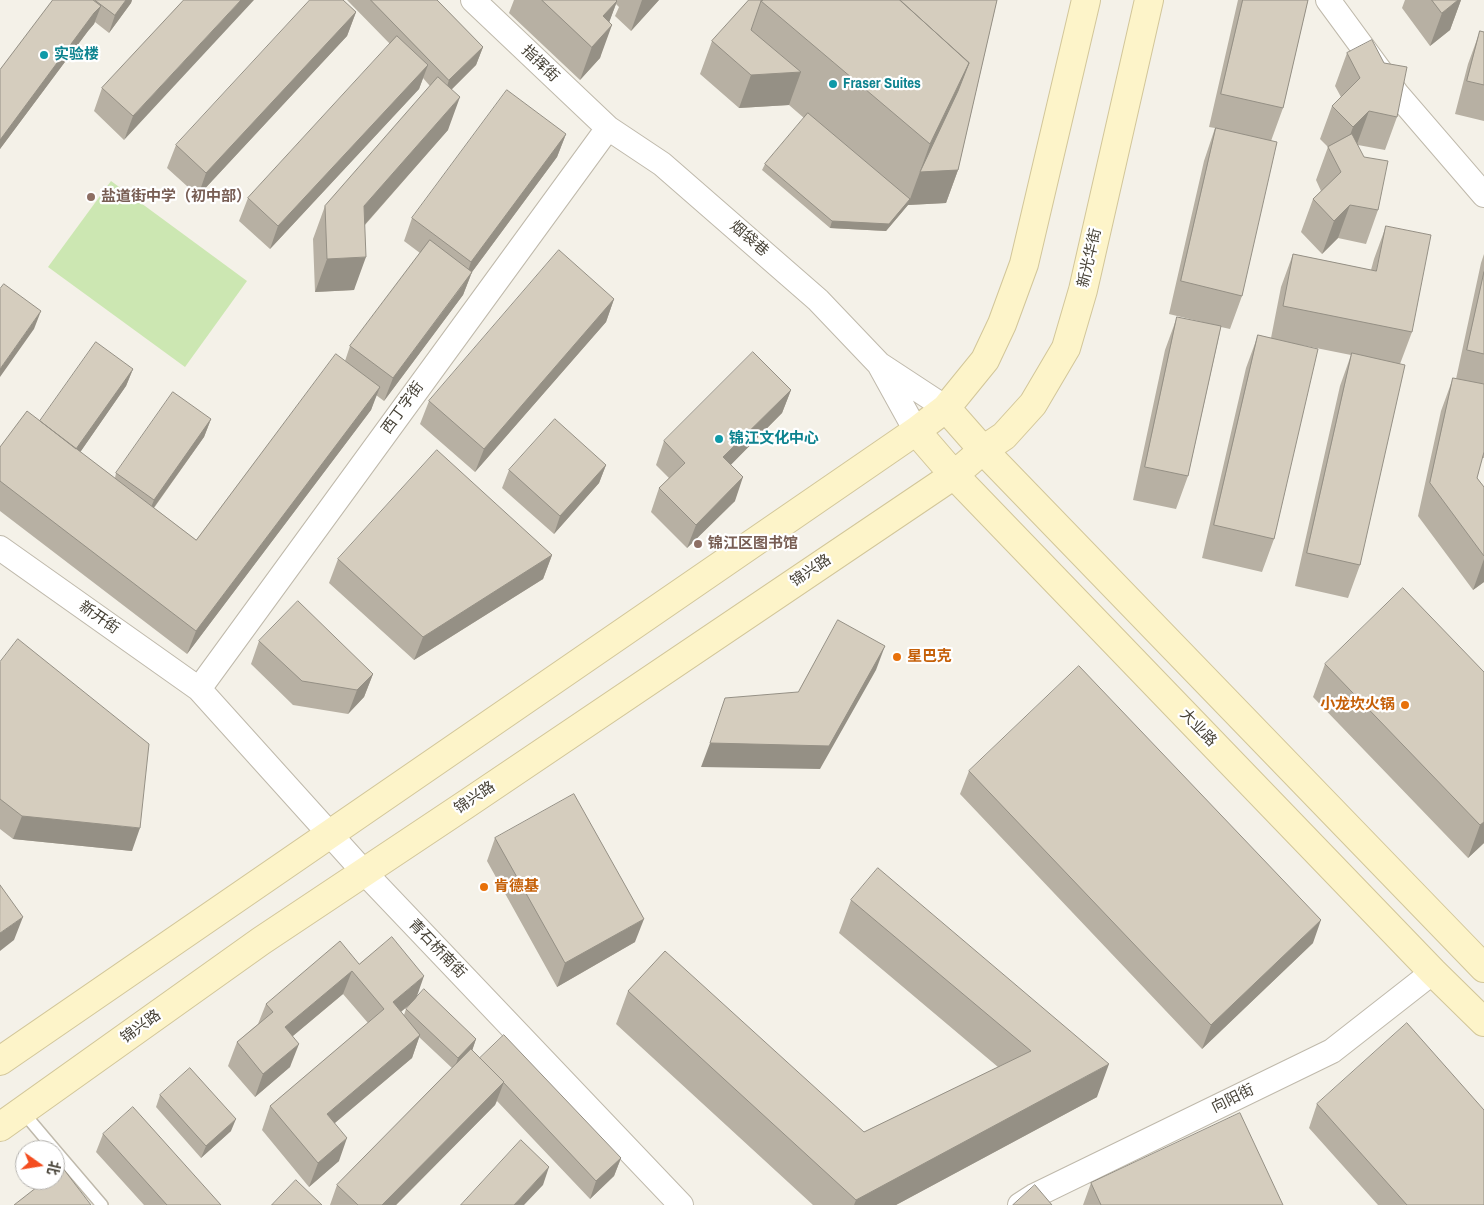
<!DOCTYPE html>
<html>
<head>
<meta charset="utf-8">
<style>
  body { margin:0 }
  #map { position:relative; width:1484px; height:1205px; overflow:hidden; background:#f4f1e8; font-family:"Archivo Narrow","Noto Sans SC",sans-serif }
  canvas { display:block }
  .north { position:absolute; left:15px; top:1140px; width:50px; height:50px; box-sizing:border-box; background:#fff; border:1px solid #b5b3af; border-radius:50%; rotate:103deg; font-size:14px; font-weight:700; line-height:20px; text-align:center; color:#474237 }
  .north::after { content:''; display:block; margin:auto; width:18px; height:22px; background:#f44d1f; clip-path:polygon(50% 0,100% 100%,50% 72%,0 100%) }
</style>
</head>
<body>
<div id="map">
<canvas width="1484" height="1205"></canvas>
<div class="north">北</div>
</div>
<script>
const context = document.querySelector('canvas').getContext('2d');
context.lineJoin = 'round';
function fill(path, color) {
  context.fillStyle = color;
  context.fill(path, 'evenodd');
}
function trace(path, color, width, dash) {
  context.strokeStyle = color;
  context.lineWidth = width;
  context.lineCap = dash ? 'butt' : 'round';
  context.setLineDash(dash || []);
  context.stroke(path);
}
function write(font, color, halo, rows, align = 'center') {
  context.font = font + ' "Archivo Narrow","Noto Sans SC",sans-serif';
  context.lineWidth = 4.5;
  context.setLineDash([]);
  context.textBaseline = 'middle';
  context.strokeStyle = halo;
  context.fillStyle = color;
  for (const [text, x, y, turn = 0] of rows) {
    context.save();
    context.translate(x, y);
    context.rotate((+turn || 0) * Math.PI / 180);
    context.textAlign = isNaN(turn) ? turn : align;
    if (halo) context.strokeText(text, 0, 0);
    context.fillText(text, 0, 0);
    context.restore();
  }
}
const green = new Path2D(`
  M111,181l136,100 -62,86 -137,-100z`);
const lane = new Path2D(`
  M22,1111l33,39
  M55,1150l47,55`);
const street = new Path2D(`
  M473,0l135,128 54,36 156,136 61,64
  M1328,0l69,94 87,101
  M916,431l-37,-67 67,44
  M0,548l199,141 165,183 317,333
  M199,689l409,-561
  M1020,1205l14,-9 298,-145 101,-79`);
const secondary = new Path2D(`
  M946,408l37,42 501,518
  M916,431l38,44 479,497 51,50
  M0,1061l916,-630 30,-23 39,-48 17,-36 22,-60 62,-264
  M0,1127l261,-186 204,-136 489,-330 29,-25 21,-14 29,-32 33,-56 17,-58 66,-290`);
const wall = new Path2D(`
  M53,0h79l-1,3 -22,30 -14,-11 -1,2 -6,7 -88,118v-79z
  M184,0l-60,140 -30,-29 8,-23z
  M347,0h90l46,47 -7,18 -24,24 -4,41 -83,95 -11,65 -39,2 -2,-53 12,-33 105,-120 -7,-8 -4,11 -149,160 -31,-28 9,-23 142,-154z
  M514,0h145l-28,31 -16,-15 4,-9 -3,-3 -7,18 -9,36 -20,22 -71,-67z
  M749,0h248l-39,170 -12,33 -38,2 -22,26 -56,-3 -68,-58 3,-6 39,-46 -15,-13 -50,3 -39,-34 12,-33z
  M1238,0h70l-25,108 -12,33 -29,155 -12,33 -9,-2 -33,149 -12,33 -43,-9 32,-150 12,-33 29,6 -37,-9 35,-153 11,-33 -6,-1z
  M1405,0h56l-11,30 -20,16 -28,-38z
  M356,12l-9,24 -149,160 -31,-28 9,-23z
  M1480,31l4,1v89l-29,-7 13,-50z
  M1347,53l50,64 -12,33 -27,-5 20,65 -12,34 -28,-6 -16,16 -21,-22 12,-33 8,-8 -5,-11 12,-33 -8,-8 12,-33 9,-9 -6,-11z
  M566,134l-9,23 -85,115 -9,23 -79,106 -8,-6 -5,15 -184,244 -187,-143v-64l40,-26 93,-52 -7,17 -46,66 35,26 1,-5 95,-54 -7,18 -50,71 42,32 149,-179 5,-15 70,-93 -16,-12 8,-23z
  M1386,226l26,106 -12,32 -40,201 -12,33 -53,-12 45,-200 11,-31 -50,-10 -27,194 -12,33 -60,-14 44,-190 12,-33 13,3 10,-51 12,-33 78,16 3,-11z
  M1484,254v204h-2l-5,20 7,9v95l-11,8 -55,-74 23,-105 12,-33 3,1 25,-116z
  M614,299l-8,23 -131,150 -55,-48 9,-23z
  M791,390l-9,23 -52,52 5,36 -48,47 -36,-36 8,-24 10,-10 -13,-13 8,-24z
  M606,465l-7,18 -45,51 -52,-46 7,-18z
  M552,555l-9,24 -129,81 -85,-77 9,-24z
  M259,641l114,33 -9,23 -16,17 -55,-9 -42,-41z
  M0,662l132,189 -119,-12 -13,-10z
  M1325,664l159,8v171l-16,15 -155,-161z
  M969,771l344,172 -111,106 -242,-255z
  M495,838l140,104 -78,45 -70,-126z
  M851,900l246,197 -201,108h-83l-197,-181 12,-33 236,141 134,-65 -159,-134z
  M359,964l57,34 60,41 -4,11 8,8 141,100 -7,18 -24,23 -93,-98 -2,4 -99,100h-66l7,-20 115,-117 -33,-31 -7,21 -77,65 4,38 -30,26 -47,-57 8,-24 98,-83 -25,-29 -50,42 -3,31 -35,30 -27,-31 9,-24 21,-18 8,-20zM413,1001l-7,8 -2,6 -3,-3z
  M160,1095l71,36 -30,27 -45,-51z
  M1317,1104l167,101h-106l-69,-77z
  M103,1134l118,71h-77l-48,-53z
  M1091,1183l192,22h-200z`);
const shadedWall = new Path2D(`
  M126,0h6l-1,3 -22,30 6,-18z
  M241,0h13l-130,140 9,-24z
  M642,0h17l-28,31z
  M1458,0h3l-11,30 -20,16 12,-33z
  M617,1l-11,30 6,-6 -12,33 -20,22 23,-64z
  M101,6l-7,18 -6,7 -88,118v-9l94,-127z
  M356,12l-9,24 -149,160 8,-23z
  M483,47l-7,18 -33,33 6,-18z
  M969,63l-11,107 -12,33 -38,2 -22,26 -56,-3 2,-7 78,-22 20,-55z
  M428,65l-9,24 -149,160 8,-23z
  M801,72l-12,33 -50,3 12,-33z
  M460,97l-12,33 -96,109 12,-33z
  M1369,111l-12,33 -16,16 12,-33z
  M566,134l-9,23 -85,115 -9,23 -79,106 9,-23 70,-93 8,-23z
  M1350,205l-12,33 -16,16 12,-33z
  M366,257l-12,33 -39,2 12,-33z
  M614,299l-8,23 -131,150 9,-23z
  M41,311l-7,18 -34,48v-8z
  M133,369l-7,17 -56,81 6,-18z
  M380,387l-9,23 -184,244 9,-23z
  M791,390l-9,23 -67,68 8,-24z
  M211,419l-7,18 -57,80 7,-17z
  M606,465l-7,18 -45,51 6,-18z
  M743,477l-8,24 -48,47 9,-23z
  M552,555l-9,24 -129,81 9,-23z
  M1484,559v23l-11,8z
  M885,646l-9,24 -56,99 -119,-2 9,-24z
  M373,674l-9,23 -16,17 9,-24z
  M22,816l118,12 -8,23 -119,-12z
  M1484,822v21l-16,15 12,-33z
  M23,917l-9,23 -14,11v-18z
  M644,919l-9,23 -78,45 8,-24z
  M1321,920l-8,23 -111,106 9,-24z
  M352,971l-9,23 -67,56 9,-23z
  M424,976l-8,23 -32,27 9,-24z
  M420,1035l-8,23 -94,79 9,-23z
  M476,1039l-4,12 -18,19 4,-12z
  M299,1044l-9,23 -35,30 8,-23z
  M1109,1064l-12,33 -201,108h-42l2,-5z
  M504,1082l-9,23 -99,100h-14z
  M236,1119l-5,12 -30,27 5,-12z
  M347,1138l-8,23 -30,26 9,-24z
  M621,1158l-7,18 -24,23 6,-18z
  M549,1167l-6,18 -19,20h-10z`);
const building = new Path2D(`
  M53,0h40l8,6 -7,7 -94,127v-70z
  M95,0h31l-11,15z
  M184,0h57l-108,116 -31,-28z
  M310,0h33l13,12 -150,161 -30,-28z
  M371,0h66l46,47 -34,33z
  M542,0h74l1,1 -14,15 9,9 -20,22z
  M749,0h14l-2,1 -10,29 50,42 -50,3 -39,-34z
  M763,0h137l69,63 -39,81 -169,-143z
  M900,0h97l-39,170 -38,2 38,-81 11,-28z
  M1243,0h65l-25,108 -62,-14z
  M1432,0h26l-16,13z
  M1480,31l4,1v53l-17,-4z
  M397,36l31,29 -150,161 -30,-28z
  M1372,40l12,23 23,4 -10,50 -28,-6 -16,16 -21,-21 28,-28 -13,-25z
  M438,77l22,20 -96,109 2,51 -39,2 -2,-53z
  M507,90l59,44 -95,128 -59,-44z
  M808,113l102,86 -21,25 -57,-3 -67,-57z
  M1216,128l61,14 -35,154 -61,-15z
  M1352,134l12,23 24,4 -10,49 -28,-5 -16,16 -21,-22 28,-27 -13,-25z
  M1386,226l45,9 -19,97 -129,-26 10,-52 83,17z
  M430,240l42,32 -79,106 -43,-32z
  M559,250l55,49 -130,150 -55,-48z
  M1484,272v82l-17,-4z
  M4,284l37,27 -41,58v-80z
  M1177,317l44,9 -33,150 -43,-9z
  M1258,335l60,14 -44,190 -60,-14z
  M96,342l37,27 -57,80 -36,-28z
  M753,352l38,38 -68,67 20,20 -47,48 -37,-37 26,-25 -21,-22z
  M1352,353l53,12 -45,200 -53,-12z
  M336,354l44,33 -184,244 -196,-150v-34l27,-36 169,129z
  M1453,378l31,6v68l-7,26 7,9v69l-54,-73z
  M173,392l38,27 -57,81 -38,-27z
  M555,419l51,46 -46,51 -51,-46z
  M437,450l115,105 -129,82 -85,-78z
  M1403,588l81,84v150l-4,3 -155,-161z
  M298,601l75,73 -16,16 -55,-9 -43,-40z
  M838,620l47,26 -56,100 -119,-3 15,-45 73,-6z
  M18,639l131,105 -9,84 -118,-12 -22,-17v-137z
  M1079,666l242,254 -110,105 -242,-254z
  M574,794l70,125 -79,44 -70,-125z
  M878,868l231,196 -253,136 -228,-209 37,-40 199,181 167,-81 -180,-151z
  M0,885l23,32 -23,16z
  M392,937l32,39 -31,26 27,33 -93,79 20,24 -29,25 -48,-57 114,-97 -32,-38 -67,56 14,17 -36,30 -26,-32 36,-30 -7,-8 74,-63 19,23z
  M424,989l52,50 -18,19 -52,-49z
  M1407,1023l77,87v95h-77l-90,-101z
  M504,1035l117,123 -25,23 -93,-99h1l-24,-24z
  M471,1049l33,33 -122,123h-24l-21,-20z
  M190,1068l46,51 -30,27 -46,-51z
  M133,1107l88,98h-54l-64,-71z
  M1240,1113l43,92h-182l-10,-22z
  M521,1140l28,27 -35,38h-53z
  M62,1167l29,38h-77l32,-25h9v-7z
  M296,1180l26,25h-50z
  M1035,1185l17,20h-39z`);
const markers = [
  [44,55,5,"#0f9aa8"],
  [833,84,5,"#0f9aa8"],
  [91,197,5,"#8d6e63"],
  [719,439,5,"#0f9aa8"],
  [698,544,5,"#8d6e63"],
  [897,657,5,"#e8710a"],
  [1405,705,5,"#e8710a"],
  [484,887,5,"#e8710a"]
];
const cultureNames = [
  ["实验楼",54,55],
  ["Fraser Suites",843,84],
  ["锦江文化中心",729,439]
];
const streetNames = [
  ["指挥街",540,64,44],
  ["烟袋巷",749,239,41],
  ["新光华街",1090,258,-77],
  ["西丁字街",403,408,-54],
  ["锦兴路",811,571,-34],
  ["新开街",99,618,35],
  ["大业路",1198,728,46],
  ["锦兴路",475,798,-34],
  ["青石桥南街",437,949,46],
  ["锦兴路",141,1027,-36],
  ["向阳街",1233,1099,-26]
];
const educationNames = [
  ["盐道街中学（初中部）",101,197],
  ["锦江区图书馆",708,544]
];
const foodNames = [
  ["星巴克",907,657],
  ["小龙坎火锅",1395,705,"right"],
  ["肯德基",494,887]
];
fill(green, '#cce7b2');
trace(lane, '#bfb9ab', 14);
trace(street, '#bfb9ab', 26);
trace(secondary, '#d2c699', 30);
trace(lane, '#fff', 11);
trace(street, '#fff', 24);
trace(secondary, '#fdf4c9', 28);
fill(wall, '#b7b0a3');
fill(shadedWall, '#959085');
fill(building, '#d5cdbe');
trace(building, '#959085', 1);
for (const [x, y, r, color] of markers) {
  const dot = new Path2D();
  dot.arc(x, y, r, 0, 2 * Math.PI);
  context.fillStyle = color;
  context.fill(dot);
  trace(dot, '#fff', 2);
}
write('bold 15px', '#0d838f', '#fff', cultureNames, 'left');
write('15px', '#474237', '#fff', streetNames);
write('bold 15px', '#785e54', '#fff', educationNames, 'left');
write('bold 15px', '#c56008', '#fff', foodNames, 'left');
</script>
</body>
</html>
